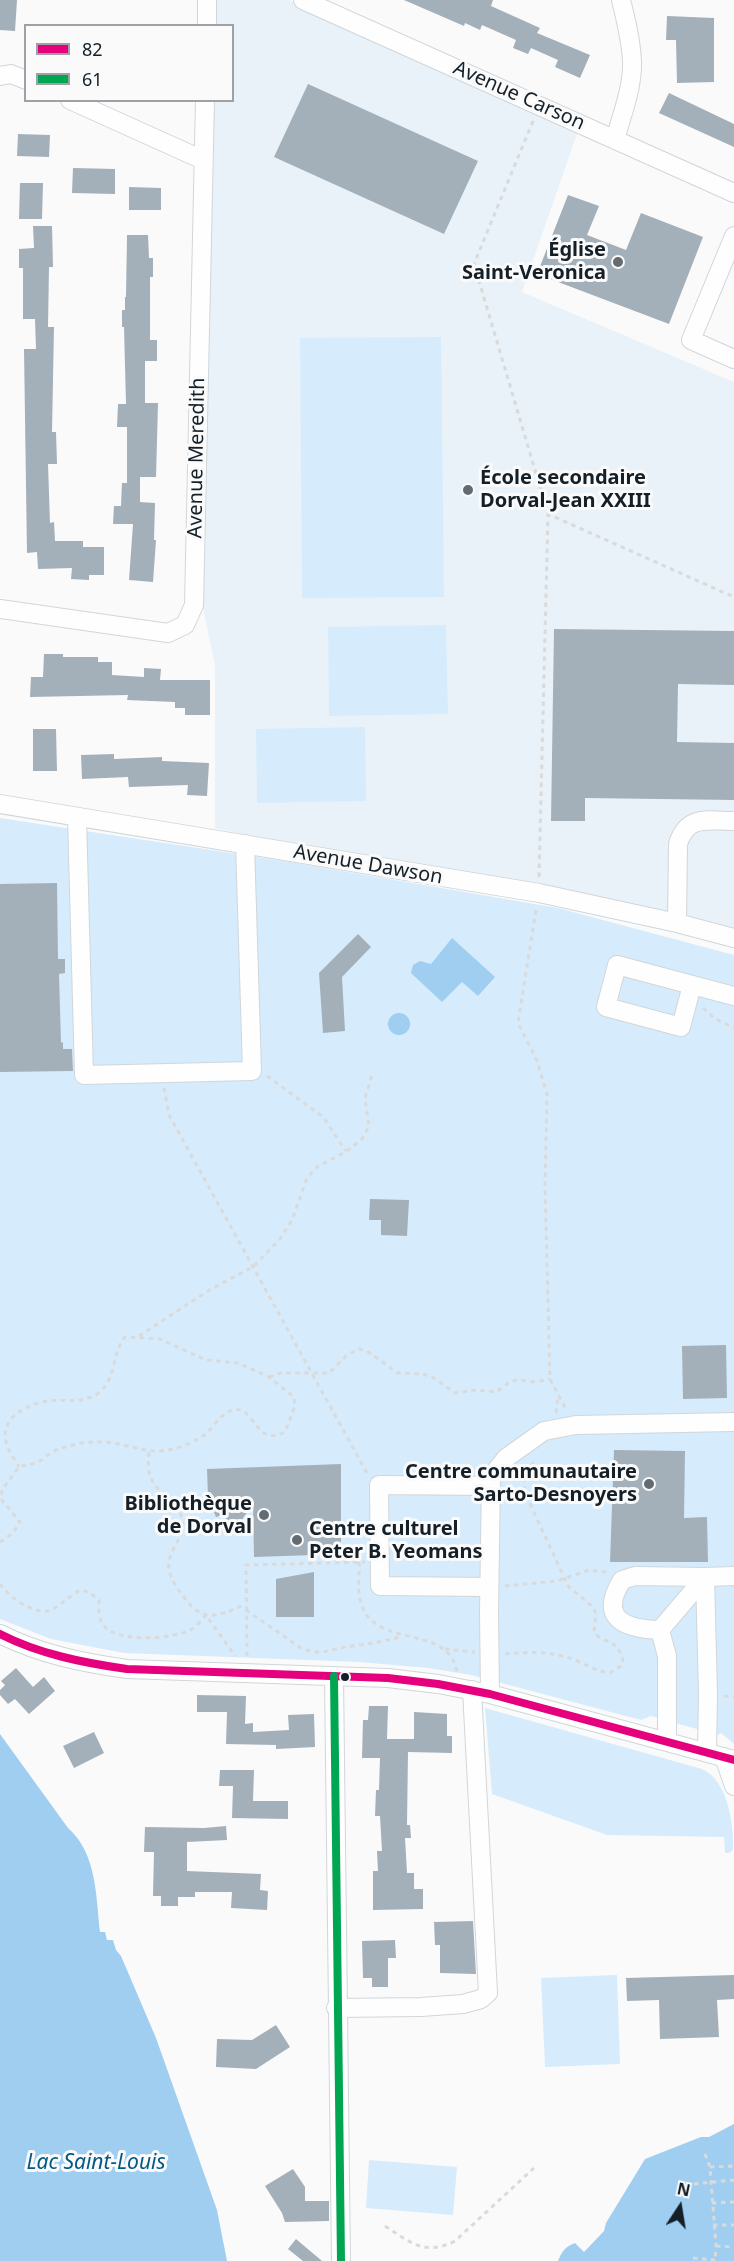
<!DOCTYPE html>
<html>
<head>
<meta charset="utf-8">
<style>
  body { margin:0 }
  #map { position:relative; width:734px; height:2261px; overflow:hidden; background:#fafafa; font-family:"Noto Sans",sans-serif }
  canvas { display:block }
  .legend { position:absolute; left:24px; top:24px; width:210px; height:78px; box-sizing:border-box; background:#fafafa; border:2px solid #9ea2a6; margin:0; padding:8px 10px; list-style:none; font-size:18px; color:#141f28 }
  .legend li { display:flex; align-items:center; gap:12px; height:30px }
  .legend b { width:30px; border:2px solid #9ea2a6 }
  .north { position:absolute; left:650px; top:2177px; width:60px; height:60px; -webkit-text-stroke:4px #fafafa; paint-order:stroke; rotate:12deg; font-size:16px; font-weight:700; line-height:24px; text-align:center; color:#141f28 }
  .north::after { content:''; display:block; margin:auto; width:21px; height:27px; background:#141f28; clip-path:polygon(50% 0,100% 100%,50% 72%,0 100%) }
</style>
</head>
<body>
<div id="map">
<canvas width="734" height="2261"></canvas>
<ul class="legend">
<li><b style="height:8px;background:#e5007d"></b>82</li>
<li><b style="height:8px;background:#00a651"></b>61</li>
</ul>
<div class="north">N</div>
</div>
<script>
const context = document.querySelector('canvas').getContext('2d');
context.lineJoin = 'round';
function fill(path, color) {
  context.fillStyle = color;
  context.fill(path, 'evenodd');
}
function trace(path, color, width, dash) {
  context.strokeStyle = color;
  context.lineWidth = width;
  context.lineCap = dash ? 'butt' : 'round';
  context.setLineDash(dash || []);
  context.stroke(path);
}
function write(font, color, halo, rows, align = 'center') {
  context.font = font + ' "Noto Sans",sans-serif';
  context.lineWidth = 6;
  context.setLineDash([]);
  context.textBaseline = 'middle';
  context.strokeStyle = halo;
  context.fillStyle = color;
  for (const [text, x, y, turn = 0] of rows) {
    context.save();
    context.translate(x, y);
    context.rotate((+turn || 0) * Math.PI / 180);
    context.textAlign = isNaN(turn) ? turn : align;
    if (halo) context.strokeText(text, 0, 0);
    context.fillText(text, 0, 0);
    context.restore();
  }
}
const built = new Path2D(`
  M212,0h77l289,131 -56,161 212,90v564l-519,-118v-163l-14,-66 9,-498 22,-1v-74l-20,-1z`);
const green = new Path2D(`
  M441,337l3,260 -142,1 -2,-260z
  M446,625l2,89 -119,2 -1,-89z
  M365,727l1,74 -109,2 -1,-74z
  M0,818l290,44 268,46 176,47v789l-13,-11 -3,2 -67,-19 -10,4 -170,-45 -43,-7 -69,-6 -235,-9 -73,-14 -51,-20z
  M485,1708l217,61c26,12 32,54 31,81l-4,3h-4l-1,-16 -117,-2 -115,-41z
  M617,1975l3,89 -75,3 -4,-89z
  M369,2160l88,7 -4,48 -87,-7z`);
const water = new Path2D(`
  M452,938l43,39 -17,19 -16,-14 -20,20 -31,-29 2,-8 7,-4 11,3z
  M388 1024a11 11 0 1 1 22 0a11 11 0 1 1-22 0Z
  M0,1734l68,94c29,25 28,69 32,104h5l2,8h6l3,10 5,6 35,82 61,172 10,51h-227z
  M734,2124v137h-176c4,-10 7,-14 17,-18l9,9 20,-21 2,-8 39,-64 56,-22h8z`);
const building = new Path2D(`
  M0,0h17l-2,31 -15,-1z
  M404,0h89l-2,6 49,22 -3,5 53,22 -10,23 -25,-11 3,-7 -27,-12 -3,6 -15,-6 3,-8 -34,-15 -2,5 -15,-7 -1,3z
  M667,16l47,2v64l-37,1 -1,-43h-10z
  M308,84l170,77 -34,73 -170,-77z
  M669,93l65,31v23l-75,-34z
  M18,134l32,1 -1,22 -32,-1z
  M73,168l42,1v25l-43,-1z
  M20,183h23l-1,36h-23z
  M129,187l32,1v22h-32z
  M568,195l31,11 -12,29 39,15 15,-37 62,24 -34,87 -132,-50z
  M33,226h19l1,41h-4l-1,60h6l-2,105h4l1,32h-9l2,59 4,-1 1,19h28v6h21v28h-15v5l-18,-1 1,-11 -34,1 -1,-17 -10,1 -3,-204h12l-1,-30h-12v-51h-4v-19l15,-1z
  M127,235h21l1,23h4v19h-3v63h7v21h-12v42h13l-2,74h-16v25l15,1 -1,37h2l-3,42 -24,-2 4,-56h-20l1,-18h7l1,-23h5v-56h-10l1,-23h8l-2,-77h-2v-17h3v-13h1z
  M554,629l180,2v54l-56,-1 -1,58 57,1v57l-149,-2v23h-34z
  M44,654h19v3h35v5h14v13l32,2v-9l17,1 -1,11h50v35h-25v-7h-10v-6l-48,-2 1,-5 -98,2 1,-20h12z
  M33,729h23l1,42h-24z
  M114,754v5l48,-2v4l47,2 -2,33 -20,-1 1,-10 -59,2 -1,-10 -46,2 -1,-24z
  M57,883l1,76h7v14l-6,1 2,69 2,-1v7h9l1,22 -73,1v-188z
  M358,934l13,13 -29,30 3,54 -22,2 -4,-60z
  M370,1199l39,1 -2,36 -26,-1v-15h-12z
  M726,1345l1,53 -44,1 -1,-53z
  M614,1450l71,1 -1,67 23,-1 1,45h-98z
  M341,1464v89l-27,-1v3l-60,2 -1,-53 -17,24 -14,-13 -6,2 -8,-20 -1,-28z
  M314,1572v45h-38v-38z
  M16,1668l17,19 11,-10 11,14 -26,23 -14,-15 -7,5 -8,-9v-5l5,-5 -4,-4z
  M197,1695l49,1 -1,28 8,-1v9l36,-2 -1,-15 26,-1 1,33 -39,2v-4l-50,-1 1,-32h-30z
  M369,1706h19l-1,33h27v-27l33,2v22h5v17l-44,-1 -1,73h3l1,13h-6l2,35h7v16h9v20l-50,1v-39h5l-1,-20h5l-2,-35h-5l1,-26h3l1,-32h-18l1,-38h5z
  M94,1732l10,21 -30,15 -11,-22z
  M220,1770h34l-1,31h35v18l-56,-1 1,-32h-14z
  M226,1826l1,14 -40,2v29l74,3 -1,16 8,1 -1,19 -36,-2 1,-16h-37v5h-17v9h-17v-10h-8l1,-44h-10l1,-25 59,1z
  M473,1921l3,53 -36,-1v-28h-5l-1,-23z
  M395,1940l1,18h-8v29h-16v-9h-9l-1,-37z
  M734,1975v24l-17,1 2,37 -59,2 -1,-39 -32,1 -1,-23z
  M276,2025l14,22 -34,22 -40,-2 1,-28 35,1z
  M293,2169l12,18v14h24v20l-44,1 -3,-9 -17,-27z
  M296,2239l26,22h-19l-15,-12z`);
const path = new Path2D(`
  M533,121l-59,143 74,250 186,83
  M539,877l9,-363
  M536,910l-18,113 19,38 10,33 -2,92 5,193 17,32
  M703,1008l11,10 20,10
  M267,1076l56,41 23,34
  M164,1088l5,27 198,358
  M139,1336l72,-47 42,-22 27,-28 12,-19 15,-42 10,-11 30,-16 15,-12 7,-13 -4,-28 8,-26
  M269,1377l12,-4h48l18,-18 12,-6 8,2 31,22 24,1 9,2 24,17 21,-3 20,2 15,-11 8,-1 16,2 15,-3
  M556,1413l2,-18
  M149,1452c-3,30 5,31 23,52 4,5 9,8 10,15 4,16 -11,28 -13,43 -2,10 5,22 11,30 23,32 33,26 66,12
  M0,1542l13,-9 7,-11 -19,-23 1,-9 17,-23c6,-2 13,-2 18,-5 7,-2 12,-9 19,-12 14,-5 31,-9 45,-8 26,0 44,14 72,7 11,-3 23,-8 33,-15 8,-8 15,-21 27,-24 22,-6 21,38 52,22l10,-26 -1,-9 -25,-20 -31,-14 -32,-3 -46,-21 -35,-2c-14,16 -7,42 -28,57 -16,10 -33,5 -50,7 -20,3 -47,17 -41,41 2,9 9,17 13,25
  M359,1562c1,12 -2,26 1,37 11,53 88,22 97,73
  M0,1584c9,13 37,34 53,25 10,-5 17,-14 28,-19l8,2 10,8c0,10 -1,20 6,27 15,16 70,12 87,2 5,-3 10,-10 14,-14l29,41
  M505,1586l52,-5 32,-11 18,2
  M246,1610l55,38c22,9 30,0 51,-2 18,-2 34,-5 51,-10
  M445,1649l30,3
  M505,1654c21,-2 40,-3 61,3 15,4 28,14 44,16l11,-7 2,-7 -6,-13 -18,-9 -5,-5 2,-18 -3,-7 -25,-21 -42,-91c-5,-14 0,-24 9,-35
  M247,1656l-1,-91 119,-3
  M724,1696l10,1
  M705,2154l5,13 6,79 -1,15
  M710,2167l24,-1
  M694,2184l40,-4
  M712,2203l22,-1
  M713,2225h21
  M385,2226c26,17 40,30 70,15l79,-73
  M716,2246l18,1
  M693,2258l22,2`);
const minor = new Path2D(`
  M303,0l431,193
  M207,26v-26
  M0,76l11,-2 15,6
  M70,100l133,60
  M615,140c7,-26 18,-53 17,-79 -1,-21 -6,-41 -11,-61
  M734,236l-43,104 43,19
  M0,609l168,24 17,-8 9,-20 11,-505
  M0,804l539,89 138,30 57,15
  M77,817l7,258 168,-4 -7,-227
  M677,923l1,-79c9,-30 30,-23 56,-23
  M692,985l-11,42 -75,-20 11,-42 117,31
  M635,1576l70,1 -45,53c-35,-1 -62,-11 -38,-50z
  M489,1587l-109,-1 -1,-101 112,1
  M660,1630l7,26v85
  M0,1634c39,20 84,29 127,35l261,9 50,6 52,10 244,66
  M334,1676l7,585
  M490,1694l-1,-81 2,-136 15,-19 38,-27 32,-6 158,-3
  M707,1752l1,-57 -3,-118 29,-1
  M724,1757l10,29
  M336,2008l85,-1 42,-3 18,-5 7,-6 -16,-303`);
const bus1 = new Path2D(`
  M0,1634c39,20 84,29 127,35l261,9 50,6 52,10 244,66`);
const bus2 = new Path2D(`
  M334,1676l7,585`);
const markers = [
  [618,262,6,"#646c72"],
  [468,490,6,"#646c72"],
  [649,1484,6,"#646c72"],
  [264,1515,6,"#646c72"],
  [297,1540,6,"#646c72"],
  [345,1677,5,"#141f28"]
];
const streetNames = [
  ["Avenue Carson",519,96,24],
  ["Avenue Meredith",197,458,-89],
  ["Avenue Dawson",368,865,10]
];
const poiNames = [
  ["Église",606,250],
  ["Saint-Veronica",606,273],
  ["École secondaire",480,478,"left"],
  ["Dorval-Jean XXIII",480,501,"left"],
  ["Centre communautaire",637,1472],
  ["Sarto-Desnoyers",637,1495],
  ["Bibliothèque",252,1504],
  ["de Dorval",252,1527],
  ["Centre culturel",309,1529,"left"],
  ["Peter B. Yeomans",309,1552,"left"]
];
const waterNames = [
  ["Lac Saint-Louis",96,2163]
];
fill(built, '#e9f2f8');
fill(green, '#d6ecfc');
fill(water, '#9fcef1');
fill(building, '#a3b0b9');
trace(minor, '#d0d6da', 20);
trace(path, '#dadadb', 3, [4.5, 4.5]);
trace(minor, '#fefefe', 18);
trace(bus1, '#e5007d', 8);
trace(bus2, '#00a651', 8);
for (const [x, y, r, color] of markers) {
  const dot = new Path2D();
  dot.arc(x, y, r, 0, 2 * Math.PI);
  context.fillStyle = color;
  context.fill(dot);
  trace(dot, '#fafafa', 2);
}
write('20px', '#141f28', '#fafafa', streetNames);
write('bold 20px', '#141f28', '#fafafa', poiNames, 'right');
write('italic 21px', '#035886', '#fafafa', waterNames);
</script>
</body>
</html>
